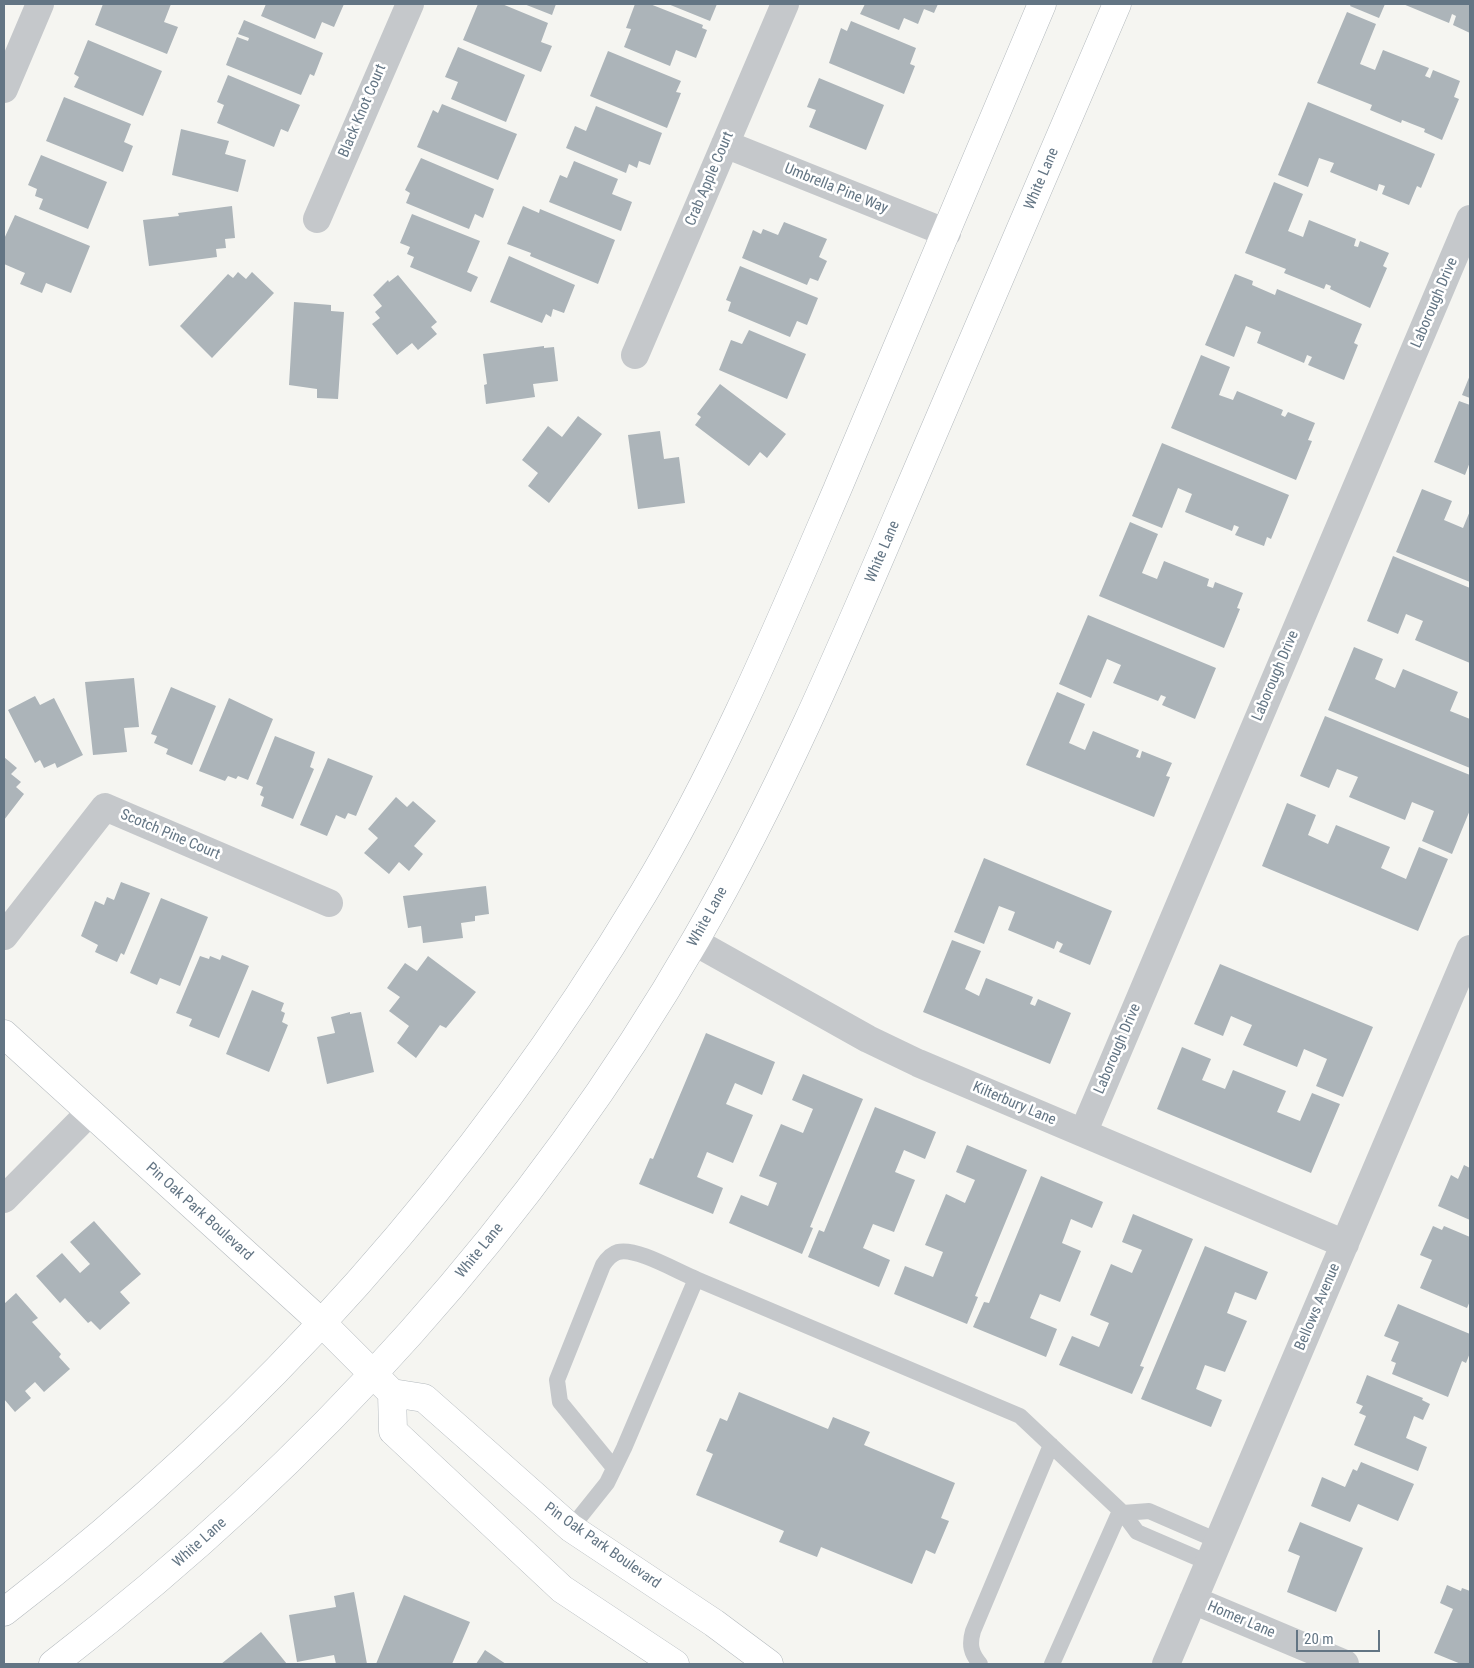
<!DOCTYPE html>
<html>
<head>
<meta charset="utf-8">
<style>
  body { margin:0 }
  #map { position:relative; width:1474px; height:1668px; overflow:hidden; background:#f5f5f1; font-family:"Roboto Condensed",sans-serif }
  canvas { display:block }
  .frame { position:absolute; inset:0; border:5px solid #637584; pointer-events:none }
  .scale { position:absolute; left:1296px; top:1630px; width:84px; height:22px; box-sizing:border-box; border:2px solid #637584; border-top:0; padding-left:6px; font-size:15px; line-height:18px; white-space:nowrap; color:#637584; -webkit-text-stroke:4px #fff; paint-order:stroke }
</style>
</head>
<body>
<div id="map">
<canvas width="1474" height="1668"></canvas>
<div class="frame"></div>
<div class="scale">20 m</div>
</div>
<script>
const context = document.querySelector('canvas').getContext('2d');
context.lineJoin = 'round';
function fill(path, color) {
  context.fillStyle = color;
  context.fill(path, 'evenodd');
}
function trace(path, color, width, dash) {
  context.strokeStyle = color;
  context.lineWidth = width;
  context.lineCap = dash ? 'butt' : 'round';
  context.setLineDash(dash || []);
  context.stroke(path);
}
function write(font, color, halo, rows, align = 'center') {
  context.font = font + ' "Roboto Condensed",sans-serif';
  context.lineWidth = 5;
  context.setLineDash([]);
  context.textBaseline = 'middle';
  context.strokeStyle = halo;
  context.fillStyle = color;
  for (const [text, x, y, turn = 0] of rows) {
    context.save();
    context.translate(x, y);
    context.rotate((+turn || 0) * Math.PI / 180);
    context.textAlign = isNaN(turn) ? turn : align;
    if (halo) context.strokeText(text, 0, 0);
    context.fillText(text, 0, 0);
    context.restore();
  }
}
const building = new Path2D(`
  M103,4h68l-7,18 14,5 -11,27 -72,-29z
  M266,4h78l-10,23 -12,-5 -7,17 -54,-23z
  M478,4h24l46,19 -7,19 11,4 -11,26 -78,-32z
  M524,4h32l-4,11z
  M635,4h15l53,21 -1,3 5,2 -11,28 -20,-8 -6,16 -46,-19 7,-18 -5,-1z
  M668,4h49l-7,17z
  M865,4h73l-4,9 -10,-4 -6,15 -14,-6 -5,12 -39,-16z
  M1351,4h34l-6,14 -29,-12z
  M1403,4h67v29l-17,-8 3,-9 -4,-2 -3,9z
  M1347,12l29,12 -16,40 15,6 8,-20 46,18 -4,8 5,2 3,-8 27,11 -6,16 5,2 -17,41 -18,-8 1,-3 -23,-9 -1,3 -31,-13 2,-5 -55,-22z
  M244,20l79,33 -9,23 -4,-2 -9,21 -75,-30 11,-28 11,4 1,-3 -11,-4z
  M851,21l65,27 -6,16 5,2 -11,28 -75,-31 12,-35 6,3z
  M88,40l74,31 -19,45 -69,-29 5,-10 -5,-3z
  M458,47l67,28 -19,47 -55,-23 7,-17 -13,-5z
  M608,51l73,30 -5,11 5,1 -14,35 -77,-32z
  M228,75l72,30 -12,27 -7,-3 -7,18 -57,-24 7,-18 -7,-3z
  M819,78l65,27 -18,45 -57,-23 7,-17 -9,-3z
  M64,97l67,27 -7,18 9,4 -10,26 -77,-31z
  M1308,102l127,52 -14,34 -4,-2 -8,19 -27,-11 3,-8 -6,-2 -2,7 -47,-19 4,-9 -15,-5 -11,29 -30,-12z
  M442,104l75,30 -19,46 -81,-33 16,-37 5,3z
  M596,106l66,27 -12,32 -11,-4 -2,7 -8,-4 -3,9 -60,-25 9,-22 11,5z
  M181,129l48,12 -4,13 21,6 -8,32 -66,-17z
  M41,155l66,27 -19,47 -49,-20 4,-10 -8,-3 2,-7 -9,-4z
  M421,158l73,31 -11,29 -8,-4 -6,15 -63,-26 4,-10 -5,-3z
  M574,161l44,18 -6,15 20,8 -11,29 -72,-29 11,-27 7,3z
  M1274,182l29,12 -15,37 15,6 6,-17 47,19 -2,7 4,1 2,-6 29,12 -6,13 4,2 -17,40 -40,-19 1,-3 -5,-2 -2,5 -40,-16 2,-4 -41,-16z
  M232,206l3,32 -10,1 1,9 -10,1 1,8 -68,9 -6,-46 36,-4 -1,-3z
  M523,206l16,7 1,-4 75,31 -17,44 -68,-28 1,-3 -24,-9z
  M412,214l68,27 -13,31 11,5 -7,15 -61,-25 4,-10 -7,-3 3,-7 -10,-4z
  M15,215l75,31 -19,47 -25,-10 -4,10 -22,-9 5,-11 -21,-9v-25z
  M784,222l43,17 -8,18 8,4 -9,20 -8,-3 -3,7 -65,-27 11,-28 8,4 2,-5 15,6z
  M509,256l66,29 -11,28 -11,-4 -2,8 -5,-3 -4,9 -52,-21z
  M740,266l78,32 -11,27 -10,-4 -7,16 -62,-26 3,-9 -5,-2z
  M238,272l8,7 6,-7 22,21 -62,65 -32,-32 48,-52 5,4z
  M1235,274l18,7 -1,4 23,10 2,-6 85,35 -8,19 4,2 -14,35 -36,-15 4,-8 -5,-2 -3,8 -47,-20 4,-11 -15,-6 -12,31 -29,-12z
  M398,275l39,47 -6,5 6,7 -19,16 -6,-7 -15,12 -25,-31 8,-6 -5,-6 7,-6 -9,-11 15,-15 1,2z
  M294,302l37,3v6l13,1 -6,87 -21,-1v-9l-28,-4z
  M749,330l57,24 -19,45 -68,-29 12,-30 11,4z
  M544,346v2l10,-1 4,34 -25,3 2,13 -49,7 -2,-19 3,-1 -4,-30z
  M1201,355l29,12 -11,28 14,5 4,-9 46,19 -2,5 4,2 3,-5 27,11 -7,17 4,1 -16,39 -125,-52z
  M1470,375v23l-8,-3z
  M720,384l66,50 -19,24 -7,-6 -11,14 -54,-41 6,-8 -4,-3z
  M1459,401l11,4v57l-5,13 -31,-13z
  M578,416l24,18 -53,69 -21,-17 10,-13 -16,-13 26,-34 14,11z
  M660,431l4,28 15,-2 6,46 -47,6 -10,-74z
  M1162,443l127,52 -18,44 -4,-2 -3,9 -29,-11 4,-8 -5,-2 -2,6 -47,-19 7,-18 -14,-6 -16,40 -30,-12z
  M1422,489l30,12 -8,19 19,8 7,-17v71l-74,-30z
  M1130,522l28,12 -16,39 15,6 7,-18 45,18 -2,7 6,2 2,-6 28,11 -6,15 3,1 -16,39 -125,-52z
  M1393,556l77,32v75l-55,-23 8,-19 -17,-7 -8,20 -31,-13z
  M1088,615l128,53 -21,51 -33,-14 4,-8 -5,-2 -3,6 -45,-18 8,-18 -14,-6 -16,39 -32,-14z
  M1354,647l29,12 -8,20 20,9 8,-19 55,23 -8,19 20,8v49l-142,-58z
  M134,678l5,49 -15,1 3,24 -34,3 -8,-73z
  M171,687l45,19 -24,59 -26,-11 2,-5 -14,-6 3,-7 -6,-2z
  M1057,692l28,12 -16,39 16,7 8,-19 46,19 -3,7 4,1 2,-7 30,12 -6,13 4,1 -16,40 -128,-52z
  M35,696l5,9 14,-7 29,57 -26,13 -2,-5 -11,5 -4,-8 -5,3 -27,-53z
  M229,698l44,21 -25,61 -10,-4 -2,3 -8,-3 -3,5 -26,-10z
  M1325,716l145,59v35l-18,44 -30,-13 12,-30 -22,-9 -7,18 -56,-23 9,-20 -21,-8 -8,19 -29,-12z
  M275,736l40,16 -5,15 4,2 -21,50 -32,-13 3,-9 -4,-2 3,-8 -7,-3z
  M4,757l13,11 -6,6 10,8 -5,5 8,7 -20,26z
  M328,758l45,18 -17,40 -8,-3 -3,6 -9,-4 -9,21 -27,-11z
  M396,797l11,10 6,-6 23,20 -22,25 9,8 -14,17 -10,-9 -10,12 -25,-21 14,-15 -10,-9z
  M1287,803l29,12 -8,20 20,9 8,-19 54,22 -9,21 25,11 13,-32 29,12 -30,72 -156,-65z
  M984,858l128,53 -22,54 -31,-13 4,-8 -6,-3 -3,8 -46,-19 7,-18 -16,-6 -15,38 -30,-12z
  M121,882l29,11 -26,62 -3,-2 -4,9 -22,-10 3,-7 -17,-9 14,-35 9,4 3,-8 7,3z
  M486,886l3,28 -14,2v5l-14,2 2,15 -40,5 -2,-17 -13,2 -5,-32z
  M161,898l47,19 -28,69 -20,-8 -3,7 -27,-12z
  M952,940l29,11 -16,38 14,7 7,-18 47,19 -3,7 5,2 3,-7 33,14 -21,51 -127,-52z
  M222,955l27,11 -30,72 -30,-12 3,-7 -16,-6 24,-57 9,3 1,-3 10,4z
  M428,956l48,36 -30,36 -6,-3 -24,33 -19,-15 12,-17 -20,-15 11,-14 -13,-9 18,-25 12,8z
  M1220,964l153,63 -30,70 -27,-11 11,-27 -23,-10 -7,18 -54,-22 9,-20 -21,-9 -8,20 -29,-12z
  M252,990l32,13 -3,8 4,2 -3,9 6,3 -19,47 -43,-18z
  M350,1012v2l11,-2 13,60 -47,12 -10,-47 18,-4 -4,-16z
  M706,1033l69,29 -13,33 -27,-12 -9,21 27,11 -20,48 -26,-11 -10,25 26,11 -10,26 -74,-30 11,-26 3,1z
  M1182,1047l29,12 -9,21 23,9 8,-19 53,21 -9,21 23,9 12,-28 28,11 -29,69 -154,-64z
  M803,1074l60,25 -53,128 3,1 -11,26 -73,-31 12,-28 27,11 9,-23 -18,-7 22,-52 22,9 10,-24 -21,-9z
  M875,1107l61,25 -11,27 -21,-9 -9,22 20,8 -21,52 -21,-8 -10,24 27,12 -11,27 -71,-30 11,-27 5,2z
  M967,1145l60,25 -52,126 3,1 -11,27 -73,-30 11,-28 28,11 10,-25 -18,-7 21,-51 19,9 10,-23 -19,-8z
  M1464,1165l6,3v52l-32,-14 13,-31 7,4z
  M1041,1176l62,26 -11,26 -21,-9 -9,24 19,8 -21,51 -20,-8 -10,24 27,11 -11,28 -73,-30 11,-25 5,1z
  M1133,1214l60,25 -53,127 4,1 -12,27 -73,-29 13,-29 27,11 10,-24 -19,-8 21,-51 21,9 10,-23 -20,-8z
  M94,1221l47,53 -21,18 10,11 -30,27 -9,-9 -3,2 -23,-25 -5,5 -24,-27 26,-23 18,20 10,-9 -20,-22z
  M1433,1226l9,4 2,-4 26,11v64l-3,7 -47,-20 12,-28 -12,-5z
  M1205,1246l63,26 -12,28 -21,-8 -8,21 20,8 -22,51 -20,-7 -9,24 26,11 -11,27 -70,-28z
  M16,1293l22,25 -6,4 29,32 -2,3 11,12 -26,23 -9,-10 -10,9 6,7 -16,14 -11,-13v-95z
  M1398,1304l72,30v19l-4,10 -4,-2 -14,36 -56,-23 4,-11 -5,-2 8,-19 -15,-6z
  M1367,1375l56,23 -1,2 8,4 -7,16 -9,-4 -8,22 21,9 -9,24 -64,-26 12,-29 -7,-3 4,-7 -7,-3z
  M739,1392l89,37 5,-12 37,15 -6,13 91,38 -14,35 8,3 -14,33 -9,-4 -14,34 -91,-37 -4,10 -38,-15 5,-11 -88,-36 17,-41 -7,-3 14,-33 7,3z
  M1361,1462l53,22 -16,37 -40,-17 -8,18 -39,-16 11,-29 23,10 8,-18 4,2z
  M1300,1522l63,26 -27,64 -49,-20 13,-36 -12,-5z
  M1447,1585l14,6 1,-3 8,3v73h-9l-27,-11 19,-44 -13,-6z
  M354,1592l13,72h-31l-2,-9 -37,7 -8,-47 47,-8 -2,-11z
  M404,1595l66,27 -18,42h-76z
  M261,1632l26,32h-66z
  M485,1650l21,14h-30z`);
const lane = new Path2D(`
  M614,1468l-54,-66 -3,-22 46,-115c4,-6 8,-11 15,-13 18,-5 60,20 78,27
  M1123,1513l26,-2 69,30
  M571,1528l36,-45 17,-35 72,-169 324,137 103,97 14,19 72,31
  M980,1664c-9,-11 -11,-19 -7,-33l78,-186
  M1052,1664l68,-153`);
const street = new Path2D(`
  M4,89l36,-85
  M725,144l222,89
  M317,219l93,-215
  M635,355l150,-351
  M4,936l101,-129 224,96
  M695,942l173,97 50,24 427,181
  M1083,1133l387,-914
  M4,1199l86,-87
  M1193,1600l152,64
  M1166,1664l304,-715`);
const secondary = new Path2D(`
  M4,1034l319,290 69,69 32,5 147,130 143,95 55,41
  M392,1393l1,38 169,158 113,75
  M4,1612c259,-199 471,-438 639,-718 77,-128 135,-267 194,-404 69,-162 138,-324 205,-486
  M53,1664c257,-197 481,-443 643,-725 85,-147 149,-299 215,-454 69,-160 137,-321 206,-481`);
const streetNames = [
  ["Black Knot Court",363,111,-67],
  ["Crab Apple Court",710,179,-67],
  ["White Lane",1042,179,-67],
  ["Umbrella Pine Way",836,189,22],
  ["Laborough Drive",1435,303,-67],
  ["White Lane",883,552,-67],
  ["Laborough Drive",1276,676,-67],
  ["Scotch Pine Court",170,835,23],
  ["White Lane",708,917,-61],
  ["Laborough Drive",1118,1049,-67],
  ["Kilterbury Lane",1014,1104,23],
  ["Pin Oak Park Boulevard",199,1212,42],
  ["White Lane",480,1251,-51],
  ["Bellows Avenue",1318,1307,-67],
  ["White Lane",200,1543,-42],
  ["Pin Oak Park Boulevard",602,1546,35],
  ["Homer Lane",1241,1620,23]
];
fill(building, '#acb4b9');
trace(secondary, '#b4babe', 29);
trace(lane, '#c5c8cb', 16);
trace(street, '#c5c8cb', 28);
trace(secondary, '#fff', 28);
write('15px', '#637584', '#fff', streetNames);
</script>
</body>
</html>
